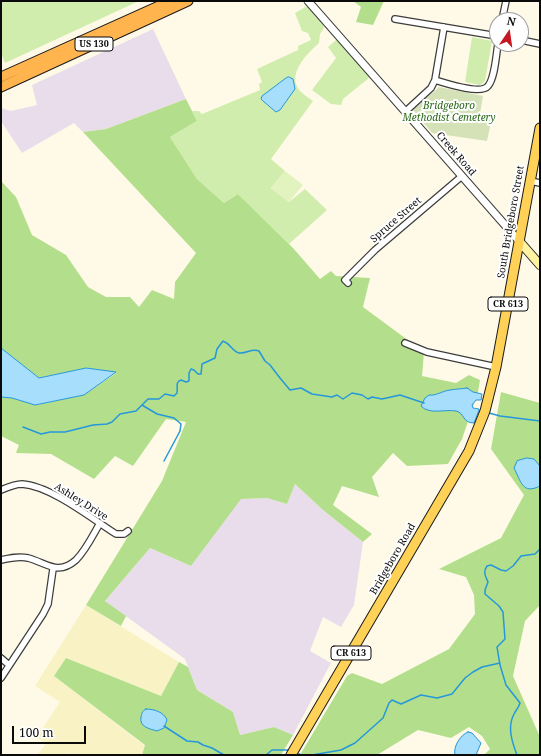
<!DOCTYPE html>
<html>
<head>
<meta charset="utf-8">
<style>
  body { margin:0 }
  #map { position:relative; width:541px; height:756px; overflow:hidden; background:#fffae7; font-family:"Noto Serif",serif }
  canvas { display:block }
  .frame { position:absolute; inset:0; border:2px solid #0a0a0a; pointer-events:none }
  .north { position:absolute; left:489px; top:12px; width:40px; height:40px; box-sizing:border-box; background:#fff; border:1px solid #9d9d9d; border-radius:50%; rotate:13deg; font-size:11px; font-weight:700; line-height:16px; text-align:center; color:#0a0a0a }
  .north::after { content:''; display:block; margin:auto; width:14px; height:18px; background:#c61623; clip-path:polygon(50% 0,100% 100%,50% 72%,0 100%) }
  .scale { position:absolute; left:12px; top:726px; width:74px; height:18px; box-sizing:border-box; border:2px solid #0a0a0a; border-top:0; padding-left:5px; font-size:12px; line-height:14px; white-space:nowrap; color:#0a0a0a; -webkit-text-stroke:3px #fff; paint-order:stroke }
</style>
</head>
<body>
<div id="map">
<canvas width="541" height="756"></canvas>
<div class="frame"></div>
<div class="north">N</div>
<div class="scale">100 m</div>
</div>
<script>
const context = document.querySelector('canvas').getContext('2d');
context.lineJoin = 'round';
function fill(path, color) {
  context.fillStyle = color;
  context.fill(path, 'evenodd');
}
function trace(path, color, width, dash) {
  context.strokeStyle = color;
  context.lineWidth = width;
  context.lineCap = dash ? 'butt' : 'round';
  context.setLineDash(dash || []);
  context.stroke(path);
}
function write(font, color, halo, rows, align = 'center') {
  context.font = font + ' "Noto Serif",serif';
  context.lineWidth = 4;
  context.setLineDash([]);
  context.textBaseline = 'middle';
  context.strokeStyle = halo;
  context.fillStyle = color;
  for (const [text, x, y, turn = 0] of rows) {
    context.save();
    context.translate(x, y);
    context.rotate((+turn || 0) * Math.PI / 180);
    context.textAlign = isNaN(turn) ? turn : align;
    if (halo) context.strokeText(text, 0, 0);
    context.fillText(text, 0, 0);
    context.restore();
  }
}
const industrial = new Path2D(`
  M153,29l33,70 -80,30 -23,3 -9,-9 -52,30 -21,-32v-13l10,3 26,-6 -5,-20z
  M295,484l28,26 40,32 -9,63 -13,22 -18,-10 -13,34 21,12 -38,72 -19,-8 -34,8 -7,-23 -36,-22 -12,-31 -80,-58 45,-53 41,18 49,-67 27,-1 20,6z`);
const farmland = new Path2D(`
  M86,605l93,57 -18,34 -95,-38 -12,18 91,70 -3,9h-70l-5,-2 -2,2h-28l9,-11 -9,-7 23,-35 -25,-16z`);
const green = new Path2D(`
  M1,1h138l-134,62 -4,-10z
  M307,6l15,15 2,7 -4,6 -1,9c-12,11 -33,31 -19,48 4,4 9,7 13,10l-42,58 14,12 -14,17 18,14 16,-13 22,21 -38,34 -51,-50 -14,9 -27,-24 -27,-42 27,-16 -5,-10h7l3,3 58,-24 -1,-6 3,-2 -5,-13 41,-19v-4l13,-6 -3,-7 -6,-2 -7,-18z
  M472,37l20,4 -7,40 -5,4 -15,-3z
  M336,40h2l30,34 1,4 -26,21 -2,6 -10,-1 -19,-14 24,-32 -8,-11z`);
const forest = new Path2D(`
  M353,1h31l-11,24 -17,-3 5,-15z
  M186,99l11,22 -27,16 27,42 27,24 14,-9 55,54 27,31 11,-8 5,5 34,2 -7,29 61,45 -2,24 34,7 13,-8 11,5 -2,12 -16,47 -14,25 -41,2 -14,-13 -21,24 7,20 -37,-11 -9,19 39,29 -9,8 -40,-32 -28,-26 -8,20 -20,-6 -26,1 -50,67 -41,-18 -45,53 21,15 -5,10 -35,-21 76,-124 24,-59 -20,-3 -33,47 -18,-10 -21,23 -43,-25 -35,-1 3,-8 -18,-9v-39l11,1 24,7 48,-10 32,-22 -30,-5 -47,10 -38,-30v-167l15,16 16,38 34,20 22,32 18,10h24l9,10 13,-17 22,9 1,-17 21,-29 -113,-121 23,-3z
  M501,392l39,11v202l-15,16 -12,55 27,61v18h-56l6,-6 -8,-13 -13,-9 -18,11 -33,-8 -41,25h-77l47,-79 5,-3 30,11 67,-35 26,-35 -1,-19 -8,-18 -27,-8 62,-31 23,-43 -33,-46z
  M66,658l95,38 18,-34 9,5 9,23 36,22 7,23 34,-8 19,8 -12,20h-139l3,-10 -91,-69z`);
const cemetery = new Path2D(`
  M439,87l44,9 -3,18 12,3 -5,24 -55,-8 -19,-23z`);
const pitch = new Path2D(`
  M285,171l18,14 -14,17 -18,-14z`);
const water = new Path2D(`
  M289,77l4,2 2,10 -15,21 -4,2 -13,-11 -2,-2 1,-3 24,-18z
  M1,348l38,30 47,-10 30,4 -32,23 -49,10 -23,-7 -11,-1z
  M467,388l6,4 9,2 -1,6h-5l-4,5 1,3 6,1v1l-5,13c-12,0 -9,-10 -18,-12 -11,-2 -27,4 -35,-5l4,-8 4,-3c7,1 13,-4 21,-5 6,-1 11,-1 17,-2z
  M527,458l7,1 6,7v20c-18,9 -19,-5 -26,-18l3,-7z
  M146,709c8,0 18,3 21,11l-3,8 -7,3c-7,-2 -18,-4 -16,-14 1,-4 1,-6 5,-8z
  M468,732l4,1 9,10 -5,12h-21c-2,-8 5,-20 13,-23z`);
const stream = new Path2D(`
  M142,405l15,9 17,4 7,6 -1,7 -16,30
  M489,413l11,3 40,5
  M23,427l18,7 9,-2h15l28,-7 14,-1 5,-2 8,-8 16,-3 12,-12h11l6,-5 9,2 3,-3c1,-6 -2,-11 4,-13l5,2 3,-1v-8l2,-4 3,1 4,4h3l1,-10 13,-6 2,-9 6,-8c8,3 9,10 16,12 8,1 12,-5 20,-2l6,10 5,4 10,13 10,12 11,-2 11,6 20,3 5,-2 6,4 9,-6 10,2 6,4 4,-2 10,2 18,-4 24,8
  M164,726l23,15 11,1 5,3 9,3 12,7
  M296,753l6,2
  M266,755l6,-5h16
  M312,755l29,-5 14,-7 28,-25 6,-15 3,-3 9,4 20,-9 16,3 15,-4 13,-16 8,-6 9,-5 18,-4
  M517,755c-5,-13 -10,-28 -3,-41 2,-4 5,-7 6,-11l-14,-18 -6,-20 -3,-18 8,-8 -2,-27 -4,-6 -14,-12v-4l3,-8c-3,-7 -5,-10 -1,-16l4,-1 10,5 5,1 7,-5 8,-10 14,-2 5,-5`);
const minor = new Path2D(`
  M395,19l102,17
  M502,20l4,-19
  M521,40l19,4
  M435,80c10,3 46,15 53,6 7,-8 8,-31 10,-42
  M406,111l25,-23 4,-8 9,-53
  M530,181l10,2
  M348,283l-3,-3 30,-30 87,-74
  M405,343l22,9 69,15
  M1,490c7,-3 14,-6 21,-6 29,2 69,34 94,50h8l4,-3
  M1,560c9,-2 18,-4 27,-2 19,5 30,18 48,2 10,-10 17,-25 24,-37
  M1,658l8,7
  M1,678l42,-64 5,-10 5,-35`);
const tertiary = new Path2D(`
  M308,1l211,240`);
const secondary = new Path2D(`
  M519,241l21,24`);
const primary = new Path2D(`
  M291,755l178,-304 16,-40 11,-44 44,-239`);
const trunk = new Path2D(`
  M1,77l169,-76
  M1,87l187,-86`);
const shields = [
  [94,44,38],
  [508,304,40],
  [351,653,40]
];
const shieldNames = [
  ["US 130",94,44],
  ["CR 613",508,304],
  ["CR 613",351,653]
];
const parkNames = [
  ["Bridgeboro",449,106],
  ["Methodist Cemetery",449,118]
];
const streetNames = [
  ["Creek Road",456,154,49],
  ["Spruce Street",396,220,-41],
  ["South Bridgeboro Street",511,222,-80],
  ["Ashley Drive",81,502,32],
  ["Bridgeboro Road",393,559,-60]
];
fill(industrial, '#e9ddeb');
fill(farmland, '#f8f2c5');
fill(green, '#d0edae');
fill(forest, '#b3df8c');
fill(cemetery, '#d5e2b8');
fill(pitch, '#e3f3c0');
fill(water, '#a6defc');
trace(water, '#2697da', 1);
trace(stream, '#2697da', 1.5);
trace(minor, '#3d3d3d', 8);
trace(tertiary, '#3d3d3d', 9);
trace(secondary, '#2c2c2c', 10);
trace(primary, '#1b1b1b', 11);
trace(trunk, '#1b1b1b', 11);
trace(minor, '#fff', 5.5);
trace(tertiary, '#fff', 7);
trace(secondary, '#fff3a2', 8);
trace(primary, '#ffd257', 9);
trace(trunk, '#ffb44e', 9);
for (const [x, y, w] of shields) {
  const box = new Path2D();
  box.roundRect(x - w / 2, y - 7, w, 14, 3);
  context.fillStyle = '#fff';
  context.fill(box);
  trace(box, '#0a0a0a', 1);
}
write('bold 9px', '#0a0a0a', null, shieldNames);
write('italic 10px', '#286716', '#fff', parkNames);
write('10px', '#0a0a0a', '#fff', streetNames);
</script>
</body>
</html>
